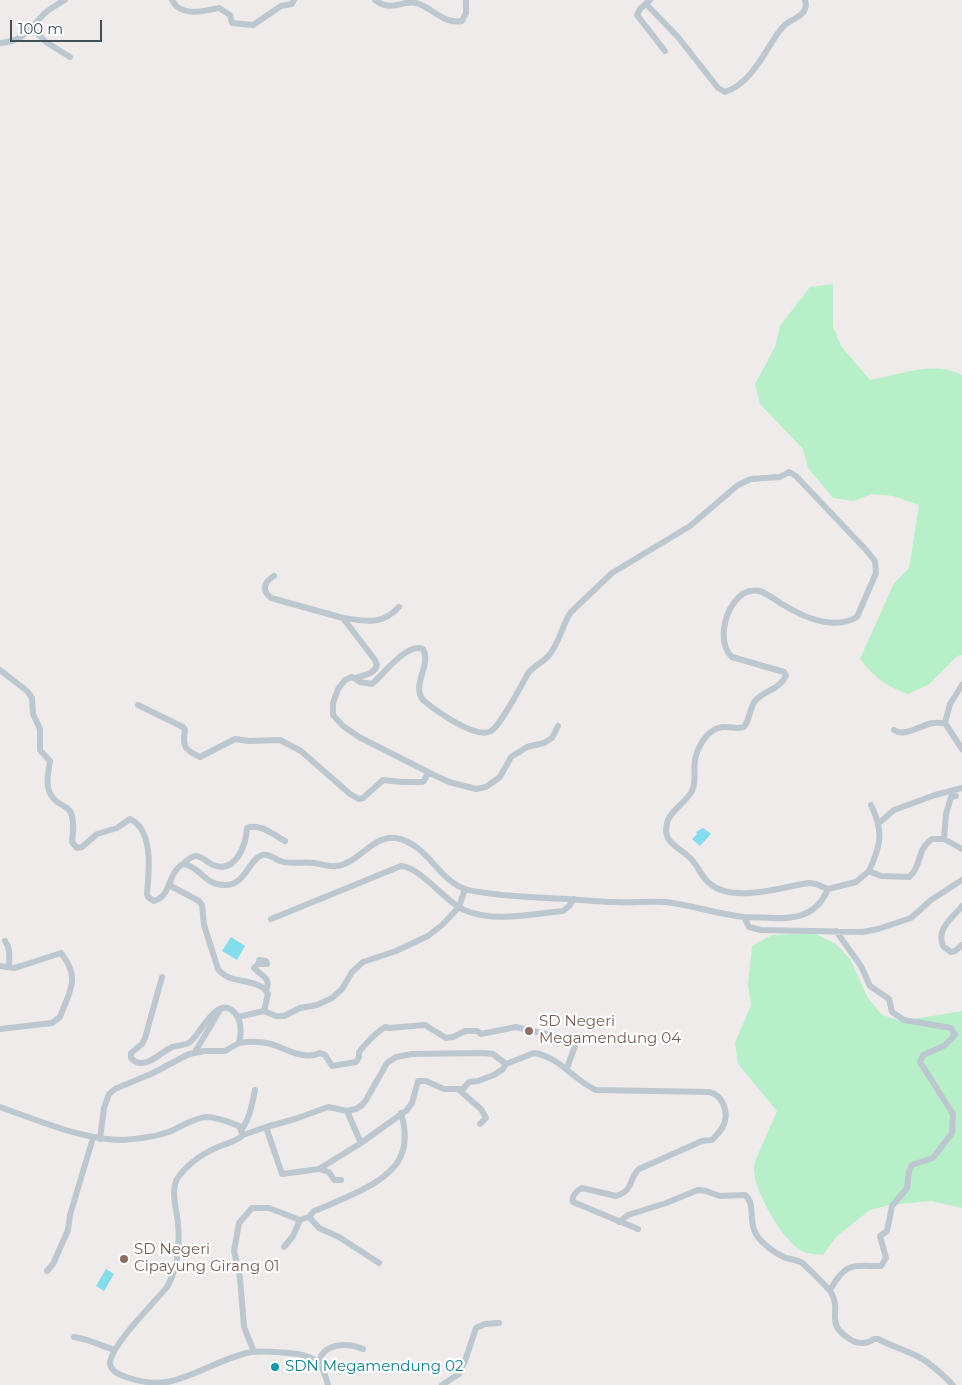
<!DOCTYPE html>
<html>
<head>
<meta charset="utf-8">
<style>
  body { margin:0 }
  #map { position:relative; width:962px; height:1385px; overflow:hidden; background:#efebeb; font-family:Montserrat,sans-serif }
  canvas { display:block }
  .scale { position:absolute; left:10px; top:20px; width:92px; height:22px; box-sizing:border-box; border:2px solid #445059; border-top:0; padding-left:6px; font-size:15px; line-height:18px; white-space:nowrap; color:#445059; -webkit-text-stroke:4px #fff; paint-order:stroke }
</style>
</head>
<body>
<div id="map">
<canvas width="962" height="1385"></canvas>
<div class="scale">100 m</div>
</div>
<script>
const context = document.querySelector('canvas').getContext('2d');
context.lineJoin = 'round';
function fill(path, color) {
  context.fillStyle = color;
  context.fill(path, 'evenodd');
}
function trace(path, color, width, dash) {
  context.strokeStyle = color;
  context.lineWidth = width;
  context.lineCap = dash ? 'butt' : 'round';
  context.setLineDash(dash || []);
  context.stroke(path);
}
function write(font, color, halo, rows, align = 'center') {
  context.font = font + ' Montserrat,sans-serif';
  context.lineWidth = 4.5;
  context.setLineDash([]);
  context.textBaseline = 'middle';
  context.strokeStyle = halo;
  context.fillStyle = color;
  for (const [text, x, y, turn = 0] of rows) {
    context.save();
    context.translate(x, y);
    context.rotate((+turn || 0) * Math.PI / 180);
    context.textAlign = isNaN(turn) ? turn : align;
    if (halo) context.strokeText(text, 0, 0);
    context.fillText(text, 0, 0);
    context.restore();
  }
}
const green = new Path2D(`
  M833,284v42l8,20 29,34c30,-5 64,-20 92,-5v280l-5,1 -29,29 -20,9c-22,-8 -33,-16 -48,-35l34,-76 15,-15 10,-63 -26,-9 -21,-2 -18,7 -21,-3 -25,-30 -5,-19 -43,-45 -5,-20 20,-37 5,-21 30,-39z
  M814,933l22,11 14,15 18,39 14,17 20,6 60,-10v197l-31,-7 -42,4 -19,5 -34,27 -13,18c-5,-1 -13,-1 -19,-3 -20,-9 -51,-61 -50,-84 0,-8 19,-46 23,-57l-39,-47 -3,-21 16,-38 -3,-20 4,-39 20,-11z`);
const water = new Path2D(`
  M703,828l8,6 -11,12 -8,-7 5,-5 -1,-2z
  M231,937l14,9 -8,14 -15,-9z
  M106,1269l8,5 -10,17 -8,-5z`);
const minor = new Path2D(`
  M172,0c9,18 32,11 47,8l11,7 2,8 21,2 28,-19 11,-2 2,-4
  M375,0c18,13 24,0 41,3 16,4 28,22 46,18l4,-8v-13
  M650,0l-10,9 -3,6 28,36
  M646,4l32,33 40,51 7,4c22,-7 36,-32 47,-50 5,-7 9,-16 17,-20 9,-5 20,-10 16,-22
  M32,28l14,14 24,15
  M0,43c25,-2 29,-14 45,-30 6,-5 13,-9 20,-13
  M274,576c-10,6 -13,14 -3,22l72,20
  M0,670l27,21 5,7 1,16 7,15v21l10,11c-2,13 -6,27 4,38 4,5 12,7 16,12 5,9 3,22 2,31l5,6 5,-1 15,-13 20,-6 13,-9c24,11 19,53 17,75l1,3 6,4c18,-5 13,-28 29,-37 17,2 22,22 42,21 21,0 23,-25 37,-30 7,-2 13,4 18,6 11,4 23,0 34,2 7,1 15,4 22,3 23,-2 37,-32 60,-28 32,6 42,42 69,51 12,4 25,4 37,6 22,2 43,3 65,4 16,1 33,3 49,3 16,1 33,-1 49,0 27,3 52,12 79,15l5,10 12,3 102,2 15,-3 33,-11 20,-18 31,-20
  M355,678c9,-3 20,-4 22,-13l-2,-5 -32,-42c24,3 38,8 56,-11
  M962,685l-12,19 -5,19 17,26
  M138,705l45,22 2,3c-3,17 0,20 15,27l35,-18 14,2 31,-1 21,11 49,43 9,5 4,-1 20,-18 19,2h20l2,-1 4,-9
  M558,726l-6,12 -8,5 -17,4 -16,10 -11,20 -14,10 -10,2 -27,-7 -15,-7 -75,-38 -16,-11 -10,-11v-12l5,-14 7,-9 7,-3 8,5 12,2c12,-10 35,-42 51,-35 9,16 -12,35 0,51 12,10 53,40 68,31 11,-7 30,-46 38,-59 6,-7 15,-10 21,-18 10,-13 12,-29 21,-42l41,-39 78,-47 48,-41 13,-6 29,-2 9,-5 7,4 71,75 8,10 1,12 -19,44c-24,14 -54,0 -75,-13 -7,-4 -15,-11 -23,-13 -21,-4 -33,21 -35,38 -1,10 0,21 8,28l52,15 2,4c-7,14 -22,14 -31,25 -5,6 -5,18 -11,26 -8,3 -17,-2 -26,1 -12,4 -21,20 -23,32 -2,11 2,21 -3,31 -5,10 -21,20 -24,29 -7,21 6,24 20,36 9,7 12,19 21,27 24,21 71,4 100,0l7,1 12,5c-16,38 -51,28 -84,28
  M894,730c10,7 24,-3 35,-6 5,-2 11,-1 16,-1
  M879,823l15,-13 41,-15 27,-7
  M944,839l2,-25 5,-17 5,-1
  M183,864c3,-3 8,-8 13,-8 6,0 12,7 17,9 23,9 33,-20 34,-37 13,-5 27,7 38,13
  M869,871c12,-26 15,-39 2,-66
  M169,885l30,16 3,4 2,20 14,44c12,17 40,7 50,25l-4,17 -26,6
  M828,889l28,-7 13,-11 12,5 28,1c13,-10 7,-27 23,-38h12l18,10
  M962,906c-10,13 -26,22 -19,40l8,6 4,-1 7,-6
  M271,919l130,-53c21,2 43,35 63,44 30,13 67,4 99,1l6,-5 5,-7
  M5,941c6,8 4,17 4,26
  M259,960l7,1 1,3h-9l-4,4c7,8 18,10 12,22
  M0,966l14,2 7,-2 40,-13c20,25 9,37 -1,64l-8,6 -52,6
  M264,1011l12,5h8l16,-8 17,-3 15,-7 10,-9 10,-17 11,-10 33,-11 32,-15 14,-11 17,-18 6,-18
  M239,1043c11,-2 21,-2 32,1 14,4 33,17 49,9l5,2 7,11 24,-4 3,-5v-5c8,-10 15,-18 26,-25l4,1 36,-3 21,13 7,-1 12,-6h12l4,3 35,-7 34,8 25,11 -8,22
  M195,1052l25,-42
  M458,1089h5l6,-7 9,-1 16,-6 9,-6 3,-5 28,-11c26,4 39,27 62,37l113,2c13,3 20,19 15,32 -2,6 -7,11 -12,16l-10,1 -63,28c-11,10 -4,21 -23,27l-34,-8c-5,2 -11,9 -9,14l65,27
  M0,1107c37,13 83,33 122,33 15,-1 34,-3 49,-9 11,-5 23,-13 35,-14 12,0 23,5 33,9l4,9c-6,6 -12,7 -20,10 -16,6 -33,17 -44,31 -10,13 -2,33 -1,48 2,22 0,44 -11,63 -12,15 -56,58 -57,76 0,8 10,12 16,14 14,5 27,7 41,5 26,-5 50,-21 76,-28 14,-4 30,-2 45,-1 26,2 34,7 40,32
  M347,1111l14,32
  M266,1127l29,-8 33,-12 19,4 9,-2 6,-4 4,-5 21,-37 9,-6 16,-3 71,-1 10,1 13,10
  M242,1129c8,-11 10,-25 13,-39
  M243,1135l23,-8 16,47 37,-5 10,3 5,8h7
  M100,1139l4,-31 5,-14 6,-5 38,-16 36,-19 16,-3h20l14,-8c2,-9 3,-22 -4,-30 -18,-20 -34,21 -45,29 -5,4 -12,3 -18,5 -12,6 -29,25 -41,11v-5l11,-9 3,-6 17,-61
  M319,1169l42,-26 46,-33 5,-7 6,-22h8l18,8h14l23,20 5,9 -6,6
  M309,1217l10,11 20,9 40,26
  M619,1222l9,-7 38,-12 32,-13 8,1 14,5 25,-1c11,8 3,27 11,39 5,9 20,20 30,24 5,1 10,2 15,4 3,2 28,27 30,30 12,22 -9,31 22,49 6,3 15,3 21,-2h4c13,7 27,11 41,18 13,7 24,18 34,28
  M284,1247l9,-11 7,-16 9,-3 5,-6c16,-6 31,-13 46,-20 36,-18 53,-37 41,-78
  M47,1271l6,-7 15,-34 2,-15 23,-77
  M830,1290c16,-28 21,-24 51,-24l5,-8 -6,-22 7,-5 5,-25 15,-18 2,-17 3,-6 21,-7 19,-25 1,-19 -33,-52 3,-7 21,-9 11,-11 -4,-7 -47,-8 -12,-8 -3,-13 -19,-13 -9,-20 -25,-35
  M74,1337c15,2 27,9 41,13
  M254,1352l-10,-25 -4,-49 -6,-27 5,-28 13,-15h17l31,12
  M319,1362c4,-19 29,-20 44,-13
  M442,1385l17,-11 6,-13 11,-33 9,-4 14,-1`);
const markers = [
  [529,1031,5,"#8d6e63"],
  [124,1259,5,"#8d6e63"],
  [275,1367,5,"#0f9aa8"]
];
const educationNames = [
  ["SD Negeri",539,1022],
  ["Megamendung 04",539,1039],
  ["SD Negeri",134,1250],
  ["Cipayung Girang 01",134,1267]
];
const cultureNames = [
  ["SDN Megamendung 02",285,1367]
];
fill(green, '#b7efc9');
fill(water, '#83dded');
trace(minor, '#bcc7cf', 6);
for (const [x, y, r, color] of markers) {
  const dot = new Path2D();
  dot.arc(x, y, r, 0, 2 * Math.PI);
  context.fillStyle = color;
  context.fill(dot);
  trace(dot, '#fff', 2);
}
write('15px', '#785e54', '#fff', educationNames, 'left');
write('15px', '#0d838f', '#fff', cultureNames, 'left');
</script>
</body>
</html>
